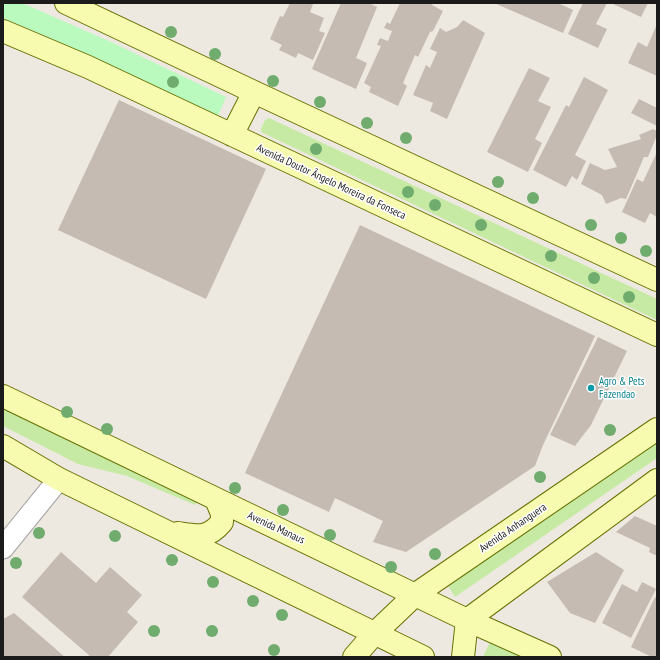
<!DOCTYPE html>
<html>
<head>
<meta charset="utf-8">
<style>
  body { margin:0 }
  #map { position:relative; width:660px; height:660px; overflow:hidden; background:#ede9e0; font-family:"PT Sans Narrow",sans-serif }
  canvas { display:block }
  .frame { position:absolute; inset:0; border:4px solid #1b1b1b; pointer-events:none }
</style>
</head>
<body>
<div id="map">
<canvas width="660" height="660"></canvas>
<div class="frame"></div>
</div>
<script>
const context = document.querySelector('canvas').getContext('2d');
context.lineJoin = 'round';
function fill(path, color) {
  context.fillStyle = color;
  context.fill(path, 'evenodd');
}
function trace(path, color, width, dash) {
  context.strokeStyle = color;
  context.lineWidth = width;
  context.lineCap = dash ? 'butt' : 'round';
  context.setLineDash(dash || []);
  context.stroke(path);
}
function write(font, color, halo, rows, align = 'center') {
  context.font = font + ' "PT Sans Narrow",sans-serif';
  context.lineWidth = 3;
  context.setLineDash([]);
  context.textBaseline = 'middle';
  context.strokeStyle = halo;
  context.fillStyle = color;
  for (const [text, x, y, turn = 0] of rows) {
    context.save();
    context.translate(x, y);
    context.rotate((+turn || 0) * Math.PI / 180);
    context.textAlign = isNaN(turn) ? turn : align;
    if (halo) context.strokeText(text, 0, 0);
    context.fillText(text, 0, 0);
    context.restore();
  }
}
const grass = new Path2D(`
  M269,118l388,181v21l-396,-188v-3l4,-9z
  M3,406l195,94 -3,5 -68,-29 -49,-12 -75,-38z
  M657,438v20l-202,139 -8,-13z
  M490,642l32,15h-39z`);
const park = new Path2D(`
  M3,3h18l8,3 82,36 115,55 -9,21 -123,-61 -91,-39z`);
const building = new Path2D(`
  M290,3l23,1 -3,8 14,6 -5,13 6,2 -12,27 -15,-7 -2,5 -17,-8 3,-5 -12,-6 10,-23 3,1z
  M341,3h28l8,4 -21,51 11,5 -11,26 -44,-20z
  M400,3h33l-1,2 11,6 -10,20 -3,1 -12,25 -3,-2 -12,28 4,3 -9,20 -29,-14 2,-5 -7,-4 17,-37 -4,-1 3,-7 8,3 4,-10 -8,-3 3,-6 3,2z
  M494,3h64l15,7 -10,23z
  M583,3h24l-11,21 11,5 -9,19 -30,-14z
  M611,3h37l-7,14z
  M463,20l22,13 -38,86 -17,-8 3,-8 -20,-8 13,-30 4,3 7,-16 -7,-3 10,-21 6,4 11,-5z
  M657,24v52l-29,-13 10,-21 9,5z
  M529,68l21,10 -12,23 13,6 -16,32 7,4 -14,29 -41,-20z
  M584,77l24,13 -33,65 11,6 -9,19 -5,-4 -6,11 -33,-17 33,-65 3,2z
  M639,99l18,9v18l-26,-13z
  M119,100l147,69 -60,130 -148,-69z
  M653,129l4,2v4l-9,22h-4l-18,42 -5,-1 -15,6 -4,-9 -21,-11 9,-21 15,7 12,-3 -9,-18 33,-10 -2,-4z
  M657,152v65l-7,-4 -5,10 -23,-11 15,-33 6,3z
  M360,225l235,111 -52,109 -8,21 -129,86 -33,-10 10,-21 -48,-23 -6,14 -84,-39z
  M598,337l29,14 -36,74 -16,21 -25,-11z
  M635,516l22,10v30l-8,-4 1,-4 -34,-16z
  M61,552l35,31 14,-16 32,28 -15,17 11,10 -30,35h-17l-69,-60z
  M596,552l28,18 -29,53 -25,-10 -23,-31z
  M642,582l14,7 -25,49 -29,-15 20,-39 15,8z
  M655,597l2,2v58h-5l-21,-10z
  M14,613l51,44h-62v-38z`);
const street = new Path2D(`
  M3,548l56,-69`);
const secondary = new Path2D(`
  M66,3l188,89 403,188
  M3,31l85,36 569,268
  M232,135l22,-43
  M3,396l464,224 83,37
  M3,446l56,33 364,178
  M178,533c20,3 30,6 44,-11v-8l-6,-15
  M354,657l20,-23 42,-40 241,-165
  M463,657l4,-37 190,-140`);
const trees = [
  [171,32],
  [215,54],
  [273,81],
  [173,82],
  [320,102],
  [367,123],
  [406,138],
  [316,149],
  [498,182],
  [408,192],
  [533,198],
  [435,205],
  [481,225],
  [591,225],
  [621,238],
  [646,251],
  [551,256],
  [594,278],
  [629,297],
  [67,412],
  [107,429],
  [610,430],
  [540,477],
  [235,488],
  [283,510],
  [39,533],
  [330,535],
  [115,536],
  [435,554],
  [172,560],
  [16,563],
  [391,567],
  [213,582],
  [253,601],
  [282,615],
  [154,631],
  [212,631],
  [274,650]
];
const markers = [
  [591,388,4,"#0f9aa8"]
];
const streetNames = [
  ["Avenida Doutor Ângelo Moreira da Fonseca",331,182,25],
  ["Avenida Manaus",276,528,25],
  ["Avenida Anhanguera",513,528,-34]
];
const cultureNames = [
  ["Agro & Pets",599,382],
  ["Fazendao",599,395]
];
fill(grass, '#c6eaa3');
fill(park, '#bafabe');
fill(building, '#c5bbb3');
trace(street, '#a2a2a2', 23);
trace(secondary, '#677202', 24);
trace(street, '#fff', 21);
trace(secondary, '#f7fbb0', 22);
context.fillStyle = '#6fac6e';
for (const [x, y] of trees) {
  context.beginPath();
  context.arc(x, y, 6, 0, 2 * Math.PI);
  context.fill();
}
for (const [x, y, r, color] of markers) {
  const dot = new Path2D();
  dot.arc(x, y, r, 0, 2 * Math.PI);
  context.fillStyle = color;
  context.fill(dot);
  trace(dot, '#fff', 1.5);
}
write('11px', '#1b1b1b', '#fff', streetNames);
write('11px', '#0d838f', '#fff', cultureNames, 'left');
</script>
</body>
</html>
